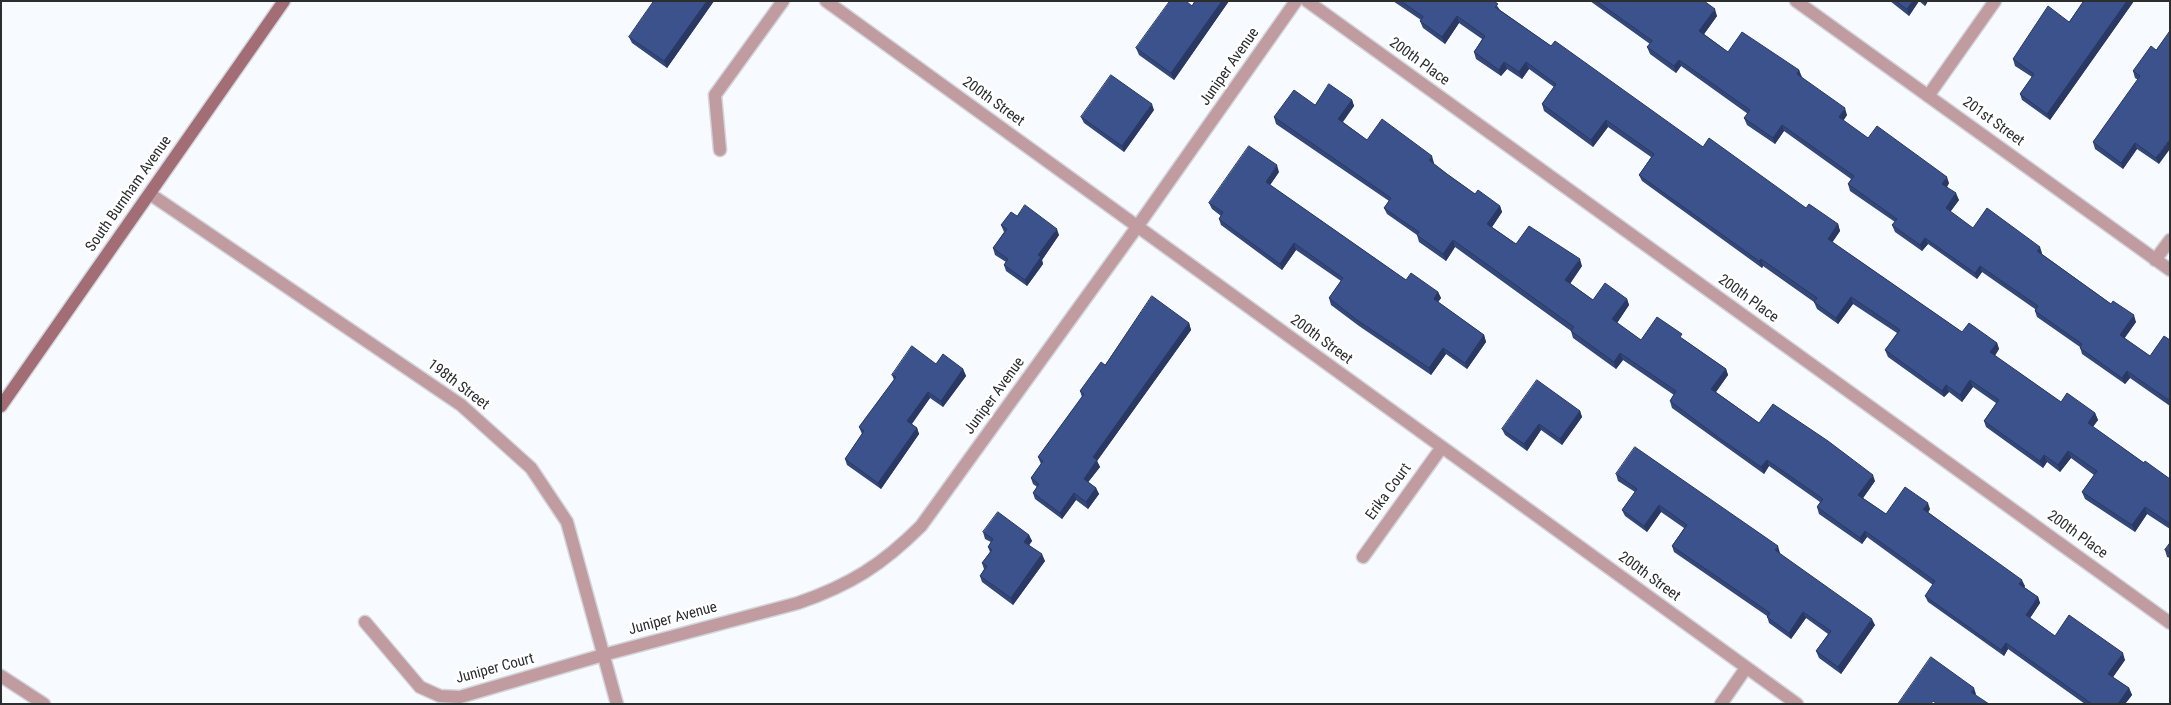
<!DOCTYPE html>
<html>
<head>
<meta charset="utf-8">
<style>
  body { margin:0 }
  #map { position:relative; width:2171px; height:705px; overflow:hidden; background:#f7faff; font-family:"Roboto Condensed",sans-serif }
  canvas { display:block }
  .frame { position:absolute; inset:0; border:2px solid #2c2d2f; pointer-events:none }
</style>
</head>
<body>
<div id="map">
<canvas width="2171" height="705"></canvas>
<div class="frame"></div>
</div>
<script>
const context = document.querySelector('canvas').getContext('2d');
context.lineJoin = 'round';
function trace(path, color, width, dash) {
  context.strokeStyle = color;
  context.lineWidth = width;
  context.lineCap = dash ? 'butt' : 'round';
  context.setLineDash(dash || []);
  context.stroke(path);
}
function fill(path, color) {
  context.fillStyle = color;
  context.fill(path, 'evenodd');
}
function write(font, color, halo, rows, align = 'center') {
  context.font = font + ' "Roboto Condensed",sans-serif';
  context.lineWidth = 5;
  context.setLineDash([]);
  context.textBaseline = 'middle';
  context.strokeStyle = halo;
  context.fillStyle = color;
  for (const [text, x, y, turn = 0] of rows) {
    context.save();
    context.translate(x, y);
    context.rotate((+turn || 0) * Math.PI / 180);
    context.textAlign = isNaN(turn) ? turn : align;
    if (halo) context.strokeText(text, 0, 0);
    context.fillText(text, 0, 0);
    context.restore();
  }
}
const service = new Path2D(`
  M1,676l43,28`);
const minor = new Path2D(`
  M826,1l971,703
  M1307,1l863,622
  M1796,1l374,269
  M1928,96l67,-95
  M720,150l-5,-55 68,-94
  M150,194l311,211 70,63 36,54 50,182
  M2155,260l15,-20
  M1363,557l79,-110
  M365,622l55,65 20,9 20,1 143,-42 195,-52c52,-18 84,-38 123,-77l216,-299 159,-226
  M1721,704l25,-36`);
const secondary = new Path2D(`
  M1,406l283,-405`);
const wall = new Path2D(`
  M654,1h60l-47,67 -35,-25 -3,-6z
  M1195,1h34l-55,79 -35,-25 -3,-7 56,-42z
  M1393,1h101l6,9 51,36 152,101 103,61 32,16 2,7 -8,11 130,90 35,11 2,6 -4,7 66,46 34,11 3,7 -5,7 51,36 26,16v50l-23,-15 -12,18 -50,-33 -3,-7 12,-17 -23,-17 -11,14 -13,-10 -4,6 -57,-41 -2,-6 12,-18 -23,-16 -11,15 -13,-10 -5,5 -56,-40 -3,-7 12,-17 -44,-29 -15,20 -21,-15 -3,-7 -51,-36 -1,2 -120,-87 -3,-6 12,-18 -43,-30 -15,20 -49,-36 -2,-7 12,-17 -25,-18 -7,10 -15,-10 -6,7 -25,-17 -2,-7 8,-13 -23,-16 -14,21 -22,-16 -3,-7 1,-1z
  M1590,1h114l13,15 -13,18 24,18 71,18 2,7 46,38 -4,6 25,17 81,45 -2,4 12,13 -9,12 23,16 69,25v1l94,68 -12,16 26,18 20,-16v66l-40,-28 -5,6 -43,-30 -2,-7 -43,-30 -2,-6v-2l-53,-37 -5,7 -49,-35 -6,7 -27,-19 -3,-7 3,-3 -45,-31 -2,-7 3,-5 -67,-48 -9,13 -28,-19 -3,-7 4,-4 -67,-48 -5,7 -26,-19 -3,-7 3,-3z
  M1890,1h38l-3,5 -6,-5 -10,15z
  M2084,1h50l-84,119 -28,-20 -2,-6 12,-17 -17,-11 -2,-7 56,-37z
  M2156,50l3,114 -22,-15 -14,20 -28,-20 -2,-7 45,-62 -3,-2 -2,-7z
  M1352,100l2,6 -11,16 24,18 67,23v1l13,10 28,20 25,12 2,6 -10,15 24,17 66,22 -12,17 23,17 34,-1 2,6 -12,18 24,17 42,-1 43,30 2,6 -12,17 43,31 116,58 -12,17 23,16 44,-5 -2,3 97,74 -1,1 14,10 2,6 -10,15 25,18 70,24 -12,17 16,11 3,7 -7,9h-40l-77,-55 -4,7 -76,-54 -3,-6 8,-11 -66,-48 -5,7 -43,-30 -2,-7 3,-5 -51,-36 -5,8 -92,-66 -2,-7 4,-6 -51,-35 -7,9 -43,-31 -2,-7 -116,-84 -9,14 -27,-19 -2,-7 -30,-21 -3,-6 5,-7 -113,-77 -2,-7 41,-12z
  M1154,110l-30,42 -40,-29 -3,-6z
  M1279,172l-9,13 136,95 32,12 3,6 -3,4 46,33 2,7 -19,27 -21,-15 -15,21 -72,-49 -28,-21 -2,-7 12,-17 -45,-31 -14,20 -61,-45 -2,-6 2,-3 -9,-7 -3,-6z
  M1017,216l42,19 -17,25 1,4 -16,22 -21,-15 -2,-6 2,-3 -11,-7 -2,-7 11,-16 -3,-7z
  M1189,323l2,7 -94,131 3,6 -12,15 8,6 3,6 -11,15 -12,-9 -14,19 -27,-20 -2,-6 4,-6 -4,-3 -2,-6 10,-14 -3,-7 44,-60 -2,-6 25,-26z
  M936,364l27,5 3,7 -23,31 -13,-9 -18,26 5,4 2,6 -38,55 -34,-24 -2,-6 17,-25 -3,-7 35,-47 -2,-5z
  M1580,411l2,6 -20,28 -21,-15 -14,21 -22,-16 -3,-6z
  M1616,474l164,79v1l95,71 -34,49 -22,-16 -3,-7 12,-17 -22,-16 -15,21 -22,-16 -2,-7 -93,-64 -2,-6 12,-18 -23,-16 -14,20 -22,-16 -3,-6 13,-18 -17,-11z
  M983,532l46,3 3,6 -3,4 16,16 -32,44 -31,-23 -2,-6 4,-7 -2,-6 8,-11 -2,-5 3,-5 -6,-3z
  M2170,543v15l-3,-1 -2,-7z`);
const shadedWall = new Path2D(`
  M707,1h7l-47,67 -3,-7z
  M1222,1h7l-55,79 -3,-7z
  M1913,1h6l-10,15 -2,-7z
  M1924,1h4l-3,5z
  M2127,1h7l-84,119 -3,-6z
  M1715,9l2,7 -15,21 -3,-6z
  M1457,16l2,7 -14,21 -3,-7z
  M1679,60l2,6 -5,7 -2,-7z
  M1504,62l3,7 -6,7 -2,-6z
  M1526,62l3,7 -7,10 -3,-7z
  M1799,70l3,7 -3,4 -2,-7z
  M1352,100l2,6 -14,19 -2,-6z
  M1152,104l2,6 -30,42 -2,-6z
  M1845,108l2,7 -6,9 -2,-7z
  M1606,120l2,7 -15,20 -2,-7z
  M1782,125l2,6 -9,13 -2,-6z
  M2170,139v10l-11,15 -3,-6z
  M2135,143l2,6 -14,20 -2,-6z
  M1432,156l2,7 -3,4 -2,-7z
  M1277,165l2,7 -11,16 -2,-6z
  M1947,177l2,6 -4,7 -3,-6z
  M1956,193l3,7 -11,15 -2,-7z
  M1500,206l2,6 -12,18 -3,-6z
  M1838,224l2,7 -10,15 -2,-7z
  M1057,229l2,6 -17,25 1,4 -16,22 -2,-6 13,-25z
  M1925,238l3,6 -6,7 -2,-6z
  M1453,240l2,7 -9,14 -3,-7z
  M1294,243l2,7 -14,20 -2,-6z
  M2040,247l2,6 -3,5 -2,-7z
  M1580,259l2,7 -14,21 -3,-7z
  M1761,259l2,7 -1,2 -3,-7z
  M1980,266l2,6 -5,7 -2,-6z
  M1438,292l3,6 -5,7 -2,-6z
  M1851,297l2,7 -15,20 -2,-6z
  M1627,299l2,6 -14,21 -3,-7z
  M2134,315l2,7 -14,20 -2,-7z
  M1189,323l2,7 -94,131 3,6 -14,18 -2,-6 9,-22z
  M1484,335l2,7 -19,27 -2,-6z
  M1997,343l2,6 -7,10 -2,-7z
  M1443,348l3,6 -15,21 -2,-7z
  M1620,353l3,7 -7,9 -2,-7z
  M963,369l3,7 -23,31 -2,-6z
  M1726,369l2,6 -15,21 -2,-7z
  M2127,371l3,7 -5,6 -3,-6z
  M1970,380l3,7 -11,15 -2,-7z
  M1946,385l3,7 -5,5 -2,-6z
  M928,392l2,6 -21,29 -2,-6z
  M1580,411l2,6 -20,28 -2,-6z
  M2095,413l3,7 -8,10 -2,-7z
  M1539,424l2,6 -14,21 -3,-7z
  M917,428l2,6 -38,55 -3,-6z
  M2068,451l3,7 -11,14 -2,-7z
  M2044,455l3,7 -4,6 -3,-7z
  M1767,460l2,6 -5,8 -3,-7z
  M1873,475l2,6 -14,20 -3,-6z
  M1096,488l3,6 -11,15 -2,-7z
  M1074,493l2,7 -14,19 -2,-6z
  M1928,503l2,6 -4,7 -3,-7z
  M1659,505l2,7 -14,20 -3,-6z
  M2145,507l2,7 -12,18 -3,-7z
  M1865,531l2,6 -5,7 -2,-6z
  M1029,535l3,6 -5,7 -3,-6z
  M1778,546l2,7 -2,4 -3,-7z
  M1042,554l3,7 -32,44 -2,-7z
  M2022,580l3,6 -3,4 -3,-6z
  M2038,597l2,6 -12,18 -2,-6z
  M1803,612l3,6 -15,21 -2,-6z
  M1872,619l3,6 -34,49 -3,-7z
  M2006,643l2,6 -4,7 -3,-6z
  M2123,653l2,7 -14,20 -3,-6z
  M1974,688l2,6 -2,4 -3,-6z
  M2129,688l3,7 -7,9h-7z`);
const building = new Path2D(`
  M654,1h53l-43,60 -35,-24z
  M1170,1h16l6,5 3,-5h27l-51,72 -35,-25z
  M1401,1h93l4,3 -3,3 56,39 4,-5 148,106 6,-9 97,70 3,-4 29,20 -10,15 134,93 7,-9 28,20 -7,9 71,50 6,-9 28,20 -7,10 56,40 1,-2 25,18v45l-25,-17 -13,18 -50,-33 15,-21 -29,-20 -10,14 -14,-10 -4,6 -56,-40 15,-21 -29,-20 -10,15 -14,-10 -4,6 -57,-41 15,-20 -49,-33 -15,21 -22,-16 3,-4 -56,-39 -2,2 -120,-86 15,-21 -48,-34 -15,20 -49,-36 14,-20 -30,-22 -7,10 -15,-10 -5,8 -25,-18 11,-16 -28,-20 -15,21 -22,-16 3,-4z
  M1597,1h107l11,8 -16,22 29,21 14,-20 57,38 -2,4 48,34 -6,9 29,21 9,-12 70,51 -5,7 14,9 -10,15 27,20 14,-20 53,39 -3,4 74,53 2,-3 21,14 -14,20 30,21 14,-20 6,4v61l-43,-30 -5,7 -42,-30 2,-4 -47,-33 3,-5 -58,-40 -5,7 -50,-35 -5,7 -28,-20 5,-6 -49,-35 6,-8 -72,-51 -9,13 -29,-20 6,-8 -71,-50 -5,6 -27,-19 5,-6z
  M1896,1h17l-6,8z
  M2084,1h43l-80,113 -27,-20 14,-20 -21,-15 35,-53 21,16z
  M2170,31v108l-14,19 -21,-15 -14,20 -28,-21 47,-66 -7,-5 18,-25 5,4z
  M1111,75l41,29 -30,42 -41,-29z
  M1329,84l23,16 -14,19 29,21 15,-21 50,37 -3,4 18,14 28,20 3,-4 22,16 -13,18 29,20 13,-18 51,33 -15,21 28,20 12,-17 22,16 -15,20 29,21 16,-23 25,17 -2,3 46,32 -15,20 48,34 14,-19 55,37 45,34 -15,20 28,19 19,-27 23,16 -5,6 99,71 -3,4 19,13 -12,18 29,21 14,-21 54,38 -15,21 21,14 -11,16h-26l-86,-61 -5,7 -76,-54 10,-15 -70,-50 -5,7 -43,-31 6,-8 -56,-39 -6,7 -43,-30 -48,-36 6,-10 -56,-38 -6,9 -43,-31 3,-4 -121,-87 -10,14 -26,-19 2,-3 -35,-24 7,-10 -117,-81 20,-27 21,15z
  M1249,146l28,19 -11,17 140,98 5,-7 27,19 -4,7 50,36 -19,28 -22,-15 -14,20 -72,-48 -28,-22 14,-20 -49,-35 -14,21 -61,-45 4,-7 -14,-9z
  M1025,205l32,24 -19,26 3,2 -16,23 -21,-15 4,-6 -15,-11 14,-19 -6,-4 10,-13 6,4z
  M1152,296l37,27 -96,134 4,3 -13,19 12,9 -10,14 -12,-9 -14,20 -27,-20 6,-9 -8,-6 12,-17 -5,-4 46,-63 -4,-3 21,-29 4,3z
  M912,346l24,18 7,-10 20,15 -22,32 -13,-9 -21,29 10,7 -39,55 -33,-24 19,-28 -5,-4 37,-50 -4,-2z
  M1537,380l43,31 -20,28 -21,-15 -15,20 -22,-15z
  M1635,447l143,99 -3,4 97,69 -34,48 -22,-16 15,-20 -28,-19 -14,21 -22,-16 3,-4 -98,-67 15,-21 -28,-20 -15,21 -22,-16 15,-21 -21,-15z
  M998,512l31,23 -5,7 18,12 -31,44 -31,-22 7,-10 -5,-3 10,-13 -4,-3 5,-8 -10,-7z
  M2170,543v10l-5,-3z
  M1931,657l43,31 -3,4 18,12h-52l-4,-3 -2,3h-33z`);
const streetNames = [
  ["200th Place",1419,62,36],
  ["Juniper Avenue",1230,67,-55],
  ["200th Street",993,102,36],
  ["201st Street",1993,122,36],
  ["South Burnham Avenue",129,194,-55],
  ["200th Place",1748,299,36],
  ["200th Street",1321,340,36],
  ["198th Street",458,385,37],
  ["Juniper Avenue",995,396,-54],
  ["Erika Court",1389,492,-54],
  ["200th Place",2077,535,36],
  ["200th Street",1649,577,36],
  ["Juniper Avenue",673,619,-15],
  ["Juniper Court",495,669,-15]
];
trace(service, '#d2d5da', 15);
trace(minor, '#d2d5da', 15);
trace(secondary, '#d2d5da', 15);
trace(service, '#c09ba0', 12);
trace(minor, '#c09ba0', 12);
trace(secondary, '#a26d75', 12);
fill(wall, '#334779');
fill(shadedWall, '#293963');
fill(building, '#3b528d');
trace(building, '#293963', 1);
write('15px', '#2c2d2f', '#fff', streetNames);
</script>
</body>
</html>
